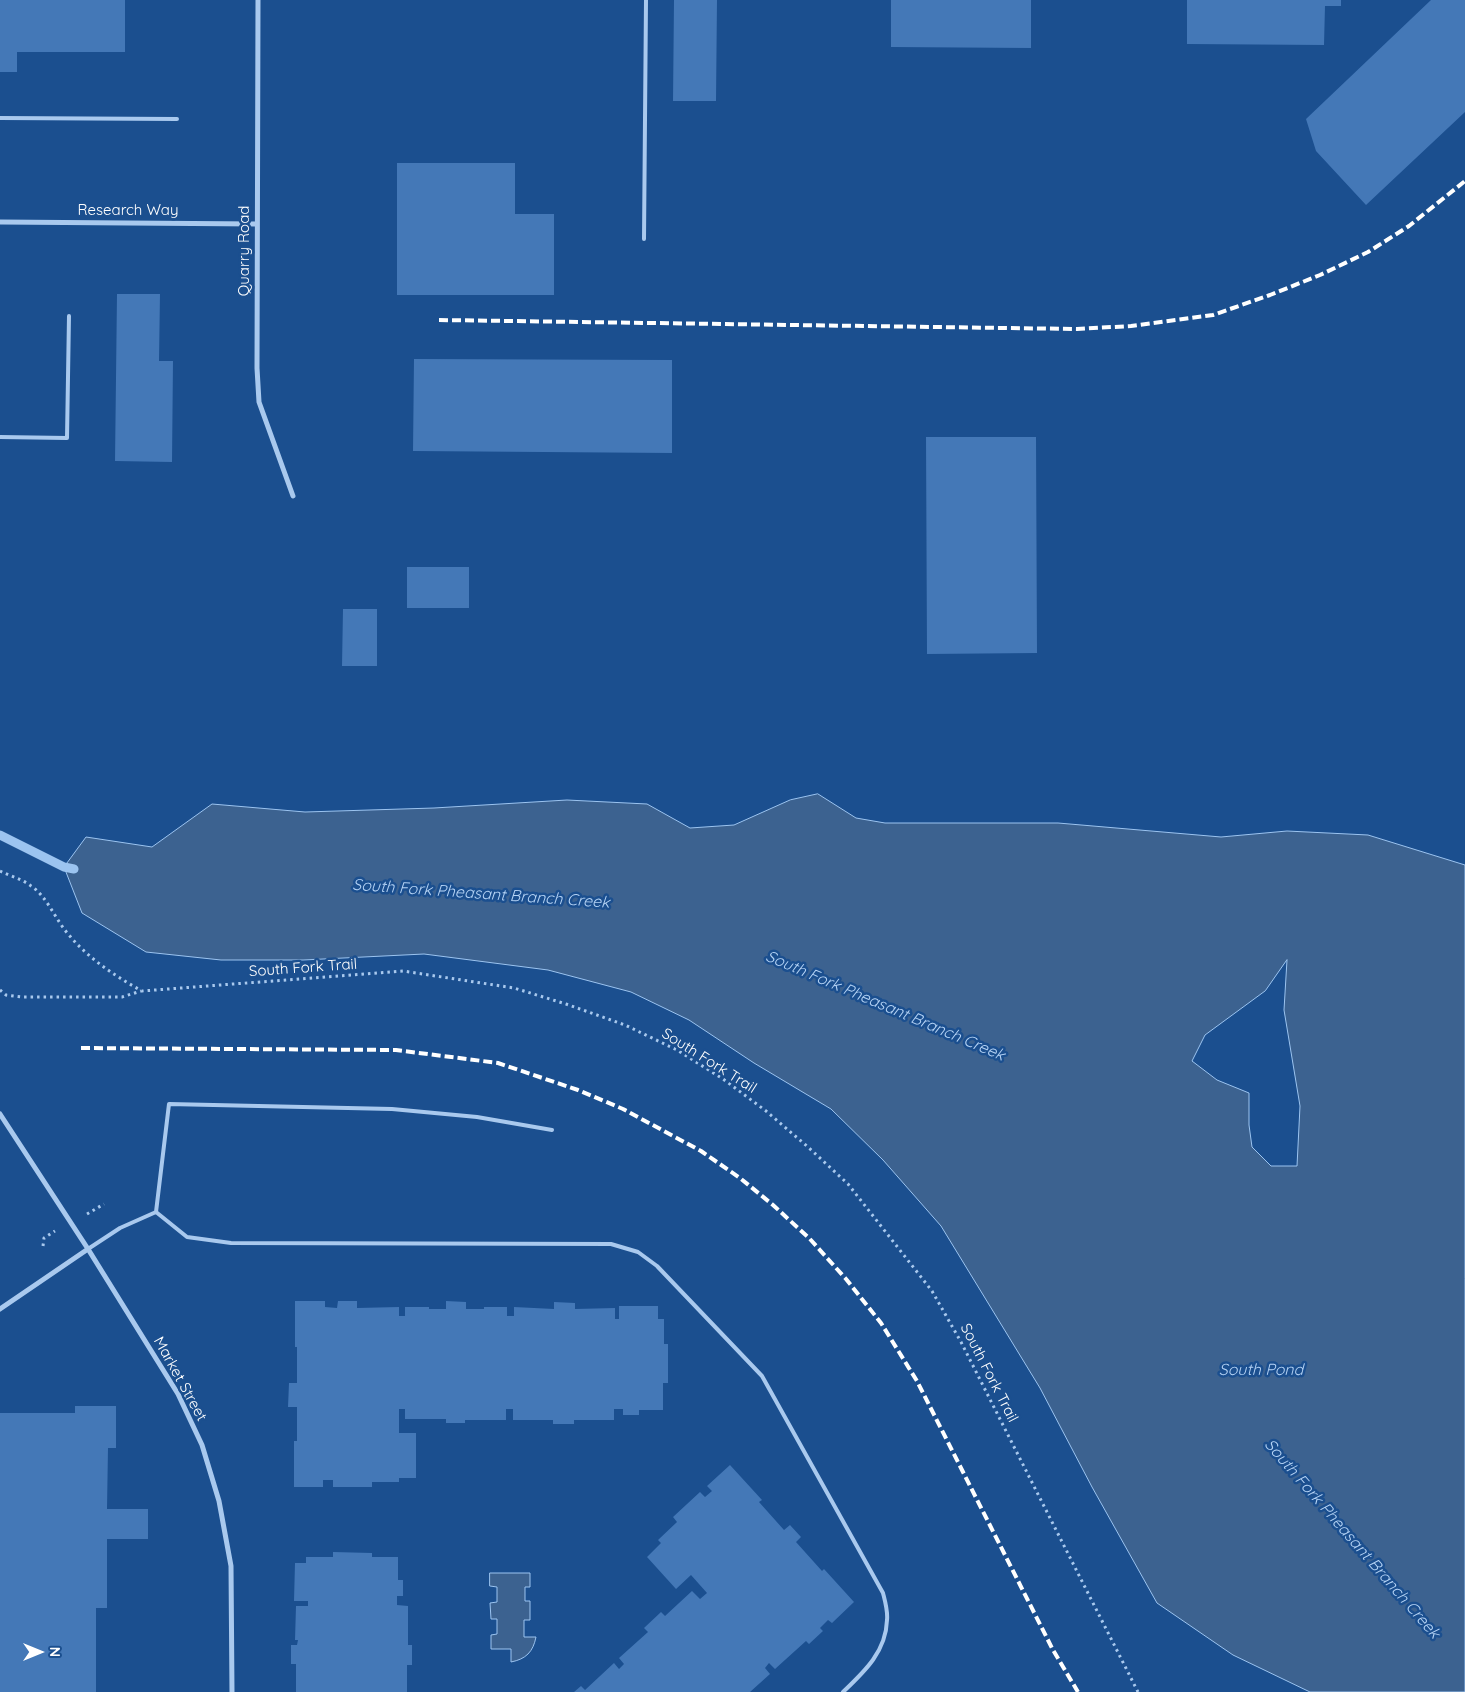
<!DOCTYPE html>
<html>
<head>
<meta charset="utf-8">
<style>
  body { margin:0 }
  #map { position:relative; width:1465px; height:1692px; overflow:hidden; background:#1b4f8f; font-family:Quicksand,sans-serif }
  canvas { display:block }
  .north { position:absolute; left:15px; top:1627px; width:50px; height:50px; -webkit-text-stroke:4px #1b4f8f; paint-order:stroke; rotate:90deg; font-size:14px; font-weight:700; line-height:20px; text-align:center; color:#fff }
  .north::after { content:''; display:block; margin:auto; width:18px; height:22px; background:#fff; clip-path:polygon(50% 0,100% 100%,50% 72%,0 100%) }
</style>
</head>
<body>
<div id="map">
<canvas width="1465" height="1692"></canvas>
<div class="north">N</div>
</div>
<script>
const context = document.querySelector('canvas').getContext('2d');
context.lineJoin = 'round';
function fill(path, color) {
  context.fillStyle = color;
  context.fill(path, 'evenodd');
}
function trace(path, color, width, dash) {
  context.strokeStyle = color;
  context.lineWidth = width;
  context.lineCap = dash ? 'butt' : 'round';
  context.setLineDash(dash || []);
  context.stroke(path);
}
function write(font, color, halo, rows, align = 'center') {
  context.font = font + ' Quicksand,sans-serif';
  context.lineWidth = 5;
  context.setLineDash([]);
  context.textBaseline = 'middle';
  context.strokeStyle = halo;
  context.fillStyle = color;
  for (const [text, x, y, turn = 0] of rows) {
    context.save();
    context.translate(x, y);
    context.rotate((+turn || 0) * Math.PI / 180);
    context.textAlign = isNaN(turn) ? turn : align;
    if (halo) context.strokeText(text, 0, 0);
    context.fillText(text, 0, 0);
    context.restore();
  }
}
const water = new Path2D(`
  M818,794l38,24 29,5h173l163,14 66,-6 81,4 97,30v827h-155l-77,-37 -76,-52 -65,-116 -52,-99 -99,-162 -58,-66 -52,-51 -77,-46 -65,-43 -58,-28 -83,-22 -124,-16 -121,6h-82l-75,-8 -64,-39 -18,-46 22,-30 66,10 60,-43 93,8 129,-4 133,-8 80,4 43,24 44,-3 56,-25zM1287,960l-3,50 16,96 -3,60h-26l-19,-19 -3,-22v-32l-32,-13 -25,-19 13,-26 60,-44z
  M490,1573h40v14h-5v14h5v19h-6v17h12c-3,15 -10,22 -25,25v-13h-20v-14l6,-1v-15h-6l-1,-16 7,-1v-15l-7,-1z`);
const stream = new Path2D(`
  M0,835l64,32 10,2`);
const building = new Path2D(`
  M0,0h125v52h-108v20h-17z
  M674,0h43l-1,101h-43z
  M891,0h140v48l-140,-1z
  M1187,0h154v6h-16l-1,39 -137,-1z
  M1431,0h34v112l-99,93 -50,-54 -10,-32z
  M397,163h118v51h39v81h-157z
  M117,294h43l-1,67h14l-1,101 -57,-1z
  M414,359l258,1v93l-259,-2z
  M926,437h110l1,216 -110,1z
  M407,567h62v41h-62z
  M343,609h34v57h-35z
  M295,1301h30v6l12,1 1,-7h19v7l42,-1v9h6v-9h24v2h17v-8l20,1v7h18v-2h23v9h7v-9l40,2v-7l21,1v6l40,-1v11h4v-13h39v13h6v25h4v39h-5v27h-24v5h-16v-6h-9v11h-40v4h-21v-4h-40v-11h-7v11h-41v3h-19v-4h-41v-10h-6v24h17v45h-17v4h-27v5h-39v-7h-10v7h-29v-46h3v-34h-9l1,-24h8v-36h-2z
  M75,1406h41v42h-8l-1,61h41v30h-41v69h-11v84h-96v-279h75z
  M730,1465l32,35 -3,2 25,28 6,-5 11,12 -5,5 26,29 2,-2 30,33 -22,21 -4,-3 -8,8 3,3 -14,13 -3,-3 -31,28 -6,-6 -4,5 5,6 -20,18h-176l7,-6 4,4 29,-27 5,6 5,-5 -5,-6 29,-26 -4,-4 17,-16 4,4 27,-25 8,8 7,-6 -16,-18 -15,14 -29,-32 14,-14 -3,-3 19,-18 -4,-5 27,-25 5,5 7,-6 -5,-5z
  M333,1552l39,1v4h26v23h5v16h-6v9l11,1v39h4v20h-5v27h-111v-28h-5v-19h6l1,-5h-3l1,-34h12v-5h-14l1,-38h11v-6h27z`);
const path = new Path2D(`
  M0,871c10,5 22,8 31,15 16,10 25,35 38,49 20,24 46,41 73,56l261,-20 111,17 52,16 59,21 52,25 46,29 43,32 42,36 40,37 84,107 29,51 177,350
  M0,990l6,5 16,2h100l19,-6
  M87,1214l17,-10
  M43,1246l1,-8 11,-7`);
const lane = new Path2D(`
  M0,118l177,1
  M644,239l2,-239
  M0,437l67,1 2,-122
  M156,1212l13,-108 223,5 85,8 75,13
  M88,1249l32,-21 36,-16 31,25 44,6 380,1 27,8 19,14 105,110 121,217c2,8 5,18 4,27 -1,32 -23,52 -44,72`);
const street = new Path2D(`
  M258,0l-1,368 2,34 34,94
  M0,222l257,2
  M0,1114l88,135 90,145 24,51 17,56 12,65 1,126
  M0,1309l88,-60`);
const rail = new Path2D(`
  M439,320l638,9 54,-3 82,-11 57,-20 50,-20 48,-23 41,-26 56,-45
  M81,1048l315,2 102,13 80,27 45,19 78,42 39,27 33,27 36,33 37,41 35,44 36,58 136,269 25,42`);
const streetNames = [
  ["Research Way",128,210],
  ["Quarry Road",244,251,-90],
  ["South Fork Trail",303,968,-4],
  ["South Fork Trail",709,1061,32],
  ["South Fork Trail",989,1373,63],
  ["Market Street",180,1379,61]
];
const waterNames = [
  ["South Fork Pheasant Branch Creek",481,894,4],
  ["South Fork Pheasant Branch Creek",885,1006,23],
  ["South Pond",1261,1370],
  ["South Fork Pheasant Branch Creek",1352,1539,49]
];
fill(water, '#3c6290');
trace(water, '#9cc4f0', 1);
trace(stream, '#9cc4f0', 9);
fill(building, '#4478b7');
trace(path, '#a9c9ee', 3, [2.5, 4]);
trace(lane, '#a9c9ee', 4);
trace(street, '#a9c9ee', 5);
trace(rail, '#fff', 4, [9, 4]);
write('15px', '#fff', '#1b4f8f', streetNames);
write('italic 16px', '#b5d3f5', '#1b4f8f', waterNames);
</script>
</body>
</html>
